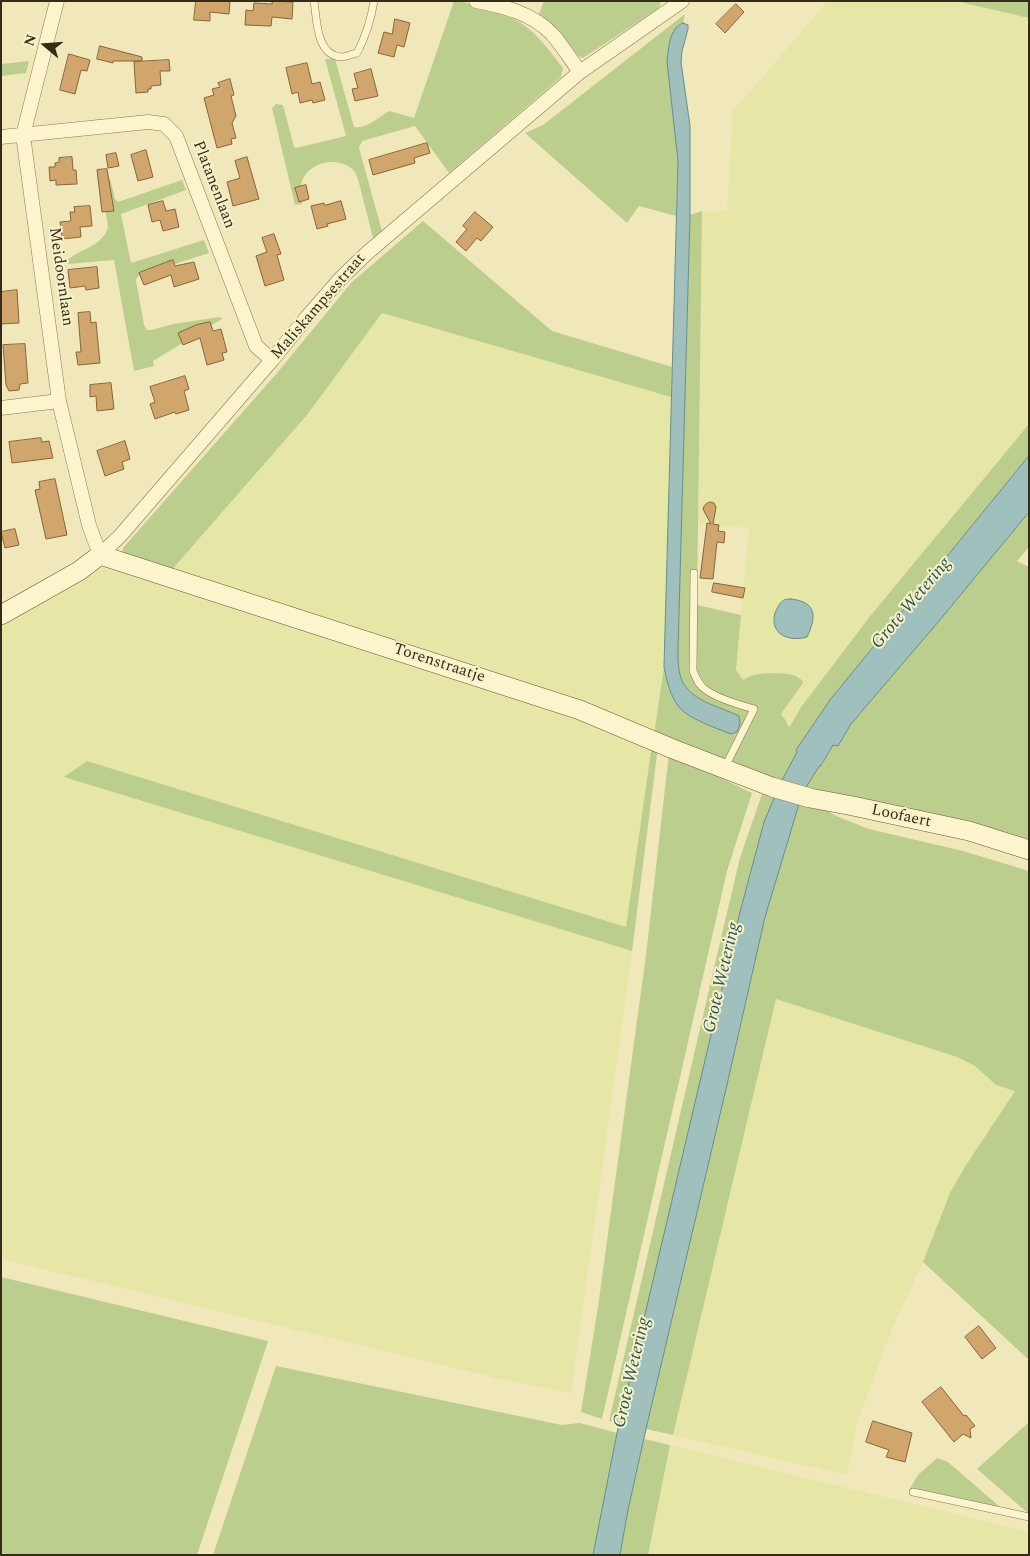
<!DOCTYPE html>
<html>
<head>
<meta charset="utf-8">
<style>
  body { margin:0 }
  #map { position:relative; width:1030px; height:1556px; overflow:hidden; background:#f0e8ba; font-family:Spectral,serif }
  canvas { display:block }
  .frame { position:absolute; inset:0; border:2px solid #352b19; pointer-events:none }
  .north { position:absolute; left:20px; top:20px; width:50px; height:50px; -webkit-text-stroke:4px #f7f1c9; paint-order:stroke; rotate:288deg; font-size:14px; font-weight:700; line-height:20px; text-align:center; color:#352b19 }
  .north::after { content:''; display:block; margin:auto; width:18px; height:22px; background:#352b19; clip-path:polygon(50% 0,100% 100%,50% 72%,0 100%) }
</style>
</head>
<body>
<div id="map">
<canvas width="1030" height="1556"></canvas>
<div class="frame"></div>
<div class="north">N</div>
</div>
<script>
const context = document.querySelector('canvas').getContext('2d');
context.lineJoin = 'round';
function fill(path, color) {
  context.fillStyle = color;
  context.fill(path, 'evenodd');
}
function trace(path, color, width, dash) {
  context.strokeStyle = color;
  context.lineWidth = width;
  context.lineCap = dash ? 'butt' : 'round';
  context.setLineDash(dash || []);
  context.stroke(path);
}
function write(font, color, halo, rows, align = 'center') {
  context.font = font + ' Spectral,serif';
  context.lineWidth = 4;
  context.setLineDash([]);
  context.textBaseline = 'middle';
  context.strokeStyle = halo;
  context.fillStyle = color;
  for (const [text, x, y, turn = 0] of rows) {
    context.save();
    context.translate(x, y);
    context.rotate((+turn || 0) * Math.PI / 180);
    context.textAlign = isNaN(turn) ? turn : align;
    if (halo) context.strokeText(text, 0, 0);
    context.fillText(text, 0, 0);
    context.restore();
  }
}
const farmland = new Path2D(`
  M828,1h130l71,17v406l-158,191 -70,92 -12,22 -3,-8 -5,-6 22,-32 -60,-2 -7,-11 13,-142 -51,-4 4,-313h25l6,-100z
  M382,313l289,84 -7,270 -10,68 -485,-162 138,-158z
  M106,565l489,156 57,23 -26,183 -539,-166 -23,16 568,174 -61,442 -66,-13 -504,-121v-636z
  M776,999l181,58 18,9 21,19 19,5 -49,75 -16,28 -27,69 -32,69 -34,91 -10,53 -174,-40z
  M670,1445l359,87v23h-381z`);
const green = new Path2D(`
  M454,1c9,0 18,4 27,6 45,12 54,25 82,61l-2,9 -112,96 -34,-47 -53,15 -3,7 23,83 -9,7 -15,-59c-2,-4 -3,-8 -6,-10 -15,-13 -43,-7 -50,12 -3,8 2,15 0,23l-7,1 -23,-97 4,-4 7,1 11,42 2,1 50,-12 -21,-77h10l19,68c13,2 25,-10 35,-16l25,7z
  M544,1h117l-2,7 -76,50 -5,-2 -24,-30 -15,-12z
  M958,1h71v17l-65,-15z
  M685,14l-2,9 -4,1 -4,109 3,28 -2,55 -37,-10 -12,17 -102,-90 18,-8z
  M29,61l-3,12 -25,3v-12z
  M103,177l7,2 5,20 3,3 64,-22 4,10 -65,24 10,49 73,-23 5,13 -71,23 -2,4 8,45 3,5h5l21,-6 47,-7 2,2 -69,42 1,5 -20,5 -20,-111 -46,4 -1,-3c11,-12 36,-14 41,-34l-7,-46z
  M702,211l-5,394 44,10 -5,55 7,10c7,-8 39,-8 50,-5 4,1 7,4 10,6v2l-22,31 5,7 3,7 12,-21 70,-92 158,-191v32l-199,244 -34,50 2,1 -18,33 -126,-49 10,-68c4,22 8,38 29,49 3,2 7,5 10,5 11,1 25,-3 36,-5 -20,-10 -50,-15 -58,-38 -3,-9 -3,-19 -3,-28l12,-435z
  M423,221l129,110 120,36 -1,30 -289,-84 -75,102 -138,158 -47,-16 1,-9 154,-175 74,-90z
  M1029,512v35l-12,14 12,6v278l-224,-56 15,-24 2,1 11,-21 5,1 13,-22 88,-103z
  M652,744l6,3 -26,204 -568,-174 23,-16 539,166z
  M669,753l83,40 -25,78 -125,548 -21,-7 17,-105 48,-352z
  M762,794l13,3 -11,25 -24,90 -120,512 -11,-3 112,-483 19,-80z
  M799,804l27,6 10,6 33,13 94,22 66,20v489l-106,-98 27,-69 16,-28 49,-74 -19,-6 -21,-19 -18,-9 -181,-58 -103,436 -27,-6 80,-340 39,-172z
  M1,1277l267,64 -71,214h-186l-10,-2z
  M276,1366l286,59 18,-2 37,10 -24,122h-380z
  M1029,1422v92l-52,-45z
  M644,1439l26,6 -22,110h-28l8,-45z
  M937,1458l11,4 59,51 -98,-23 9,-15z`);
const water = new Path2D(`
  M683,23l5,2v4l-6,22 -1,11 9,64v89l-12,435c0,9 0,19 3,28 8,23 38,28 58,38l1,8 -3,8 -6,2c-15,-6 -42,-15 -52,-27 -9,-11 -12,-26 -15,-40l14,-506 -11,-100c2,-13 2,-33 16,-38z
  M1029,456v56l-90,109 -88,103 -13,22 -5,-1 -12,21 -1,-1 -15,24 -6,15 -34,113 -39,172 -80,340 -18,81 -8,45h-27l24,-122 123,-521 24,-90 16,-38 17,-32 -1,-2 34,-50z
  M791,599c27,3 25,19 16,38 -17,5 -38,-2 -32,-24 2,-4 4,-10 9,-13 2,-1 5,-1 7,-1z`);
const building = new Path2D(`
  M196,1h34l-1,13 -19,-2v9l-16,-1z
  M272,1l21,1 -1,17 -20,-2 -1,9 -26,-1 1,-15 7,1 1,-8 18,1z
  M736,4l8,8 -19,21 -9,-9z
  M395,19l15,4 -6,24 -7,-2 -3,12 -16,-4 6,-21 8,2z
  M100,46l42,11v4h-29v2l-16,-4z
  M69,54l21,6 -3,11 -6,-1 -6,24 -15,-4z
  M169,60l1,11h-10l1,14 -10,1v3h-3v3l-12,1 -2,-31z
  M307,63l5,21 8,-2 5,18 -12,3 -1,-3 -12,3 -2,-11 -6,2 -6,-26z
  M371,69l7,27 -23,5 -3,-12 6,-1 -4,-14z
  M230,79l4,16 -3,1 5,20 -4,7 4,15 -5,1 1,5 -15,4 -13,-50 10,-3 -2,-6 8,-2 -2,-4z
  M427,143l3,10 -16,5 1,5 -42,12 -4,-15z
  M146,150l7,27 -15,4 -7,-26z
  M116,153l3,13 -11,2 -2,-13z
  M72,157l1,13h3l1,14 -21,1v-5l-6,1 -1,-14h6v-4l4,-1v-4z
  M247,157l12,42 -26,7 -6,-24 13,-4 -5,-17z
  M107,169l7,42 -12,1 -5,-42z
  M306,185l3,14 -10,3 -4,-14z
  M163,201l3,10 9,-2 4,18 -16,4 -3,-11 -8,2 -4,-17z
  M341,201l5,18 -19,5 1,2 -11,3 -6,-23 13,-3 1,2z
  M90,206l2,20 -12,1 1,10 -19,2 -2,-17 11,-1 -1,-9h5l-1,-5z
  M475,212l18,15 -12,14 -4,-3 -11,13 -10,-9 11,-13 -4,-3z
  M274,234l7,20 -4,1 7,25 -19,6 -9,-30 11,-4 -5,-14z
  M173,260l2,6 19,-4 5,17 -25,8 -3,-12 -27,10 -5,-12z
  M97,267l2,21 -13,2 -1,-4 -15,2 -2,-18z
  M17,290l2,33 -18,1v-32z
  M90,312l1,11 5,-1 4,41 -22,2 -2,-13h5l-3,-39z
  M210,322l3,9 8,-2 6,23 -5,1 2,7 -17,5 -7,-27 -17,7 -5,-12 18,-8z
  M25,344l3,39 -8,1 -1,6 -10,1 -3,-6 -3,-40z
  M185,376l4,13 -5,2 5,19 -13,4 -1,-2 -20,7 -5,-15 5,-2 -5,-15z
  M111,383l3,26 -17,2 -1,-15 -6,1v-12z
  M41,438l1,4 7,-1 4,17 -41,5 -3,-21z
  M125,441l5,18 -8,3 2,7 -19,7 -8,-25z
  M55,479l12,56 -21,4 -11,-49 5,-1 -1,-7z
  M710,502l4,1 2,4 -3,17 6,1 -1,6 7,1 -1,11 -7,-1 -4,37 -13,-1 7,-55 4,1 -7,-13 -1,-3 3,-4z
  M15,529l4,16 -14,3 -4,-16z
  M714,583l31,5 -2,10 -31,-6z
  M979,1326l17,22 -14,11 -17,-22z
  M941,1387l23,29 2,-1 9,11 -5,3 1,9 -8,-4 -9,8 -32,-40z
  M873,1421l39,12 -7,29 -19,-5 3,-7 -23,-8z`);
const lane = new Path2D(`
  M314,1c3,19 2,54 27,56 5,0 11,-3 16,-4 9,-17 14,-33 17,-52
  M694,573l-1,98c3,7 6,15 13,19 12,9 34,15 48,19l-30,60
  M913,1492l116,25`);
const street = new Path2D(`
  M57,1l-34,134 36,266 30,124 11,30 20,-19 152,-176 35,-43 34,-39 26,-25 213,-181 102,-71
  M476,1c27,5 56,12 76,33 10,11 19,26 28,38
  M1,137l147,-15 16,2 12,12 80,210 16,14
  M1,408l58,-7`);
const secondary = new Path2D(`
  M1,615l78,-44 21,-16 480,155 93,39 99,38 38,11 43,8 116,25 60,19`);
const streetNames = [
  ["Platanenlaan",213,185,69],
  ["Meidoornlaan",60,277,82],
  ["Maliskampsestraat",319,307,-49],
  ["Torenstraatje",439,664,18],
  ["Loofaert",901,817,12]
];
const waterNames = [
  ["Grote Wetering",912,604,-50],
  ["Grote Wetering",723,978,-77],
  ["Grote Wetering",633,1373,-77]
];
fill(farmland, '#e6e6a7');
fill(green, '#bcce8e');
fill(water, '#9fc0bc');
trace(water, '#668d8a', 1);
fill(building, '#d1a66d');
trace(building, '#886438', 1);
trace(lane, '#877753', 8);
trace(street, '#877753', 15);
trace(secondary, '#695837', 20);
trace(lane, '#fbf4cd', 7);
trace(street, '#fbf4cd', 14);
trace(secondary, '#fbf4cd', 19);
write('16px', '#352b19', '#f7f1c9', streetNames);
write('italic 18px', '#275256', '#f7f1c9', waterNames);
</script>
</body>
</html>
